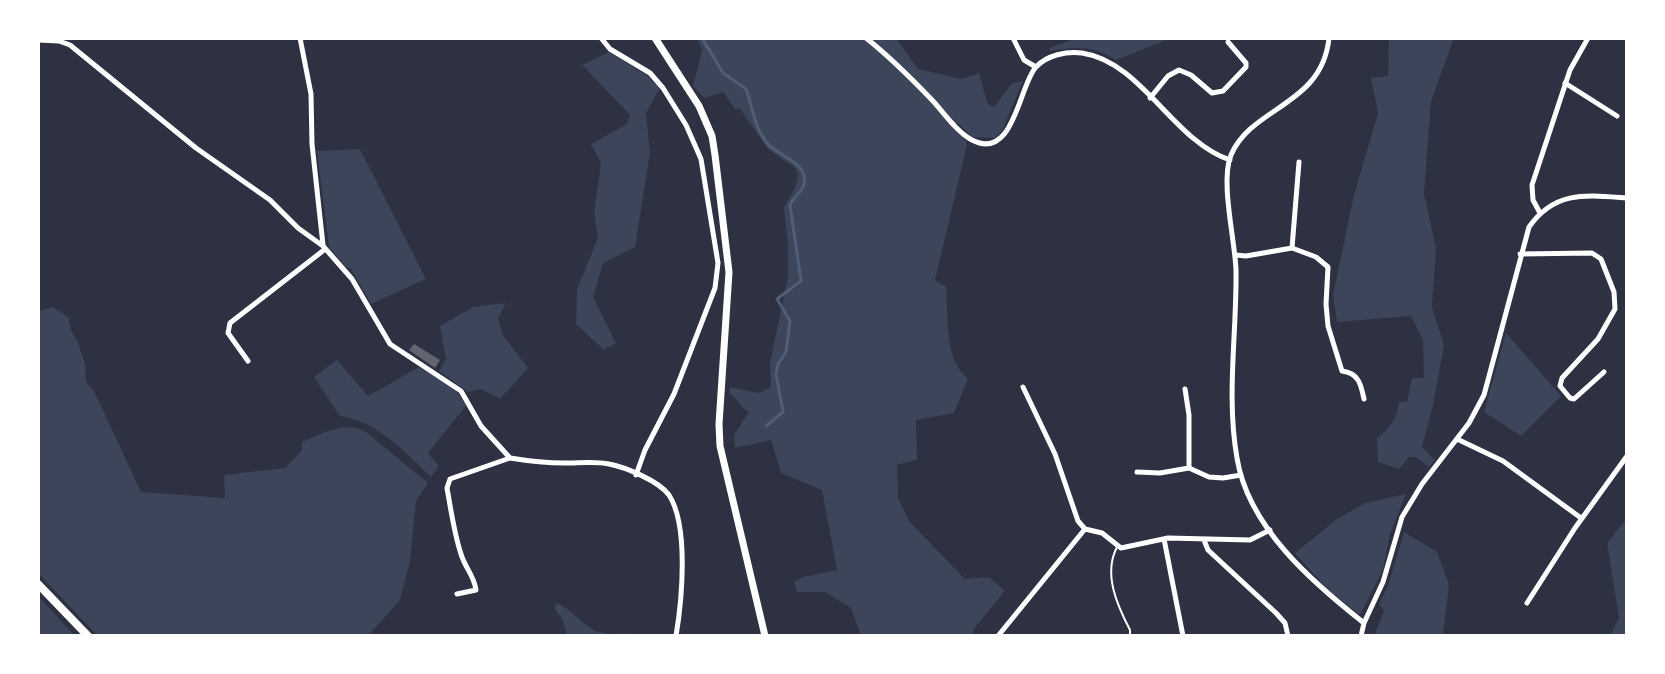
<!DOCTYPE html>
<html>
<head>
<meta charset="utf-8">
<style>
  body { margin:0 }
  #map { position:relative; width:1665px; height:674px; overflow:hidden; background:#2d3142; font-family:Rubik,sans-serif }
  canvas { display:block }
  .frame { position:absolute; inset:0; border:40px solid #fff; pointer-events:none }
</style>
</head>
<body>
<div id="map">
<canvas width="1665" height="674"></canvas>
<div class="frame"></div>
</div>
<script>
const context = document.querySelector('canvas').getContext('2d');
context.lineJoin = 'round';
function fill(path, color) {
  context.fillStyle = color;
  context.fill(path, 'evenodd');
}
function trace(path, color, width, dash) {
  context.strokeStyle = color;
  context.lineWidth = width;
  context.lineCap = dash ? 'butt' : 'round';
  context.setLineDash(dash || []);
  context.stroke(path);
}
const green = new Path2D(`
  M697,38h199l22,31 43,10 18,-6 9,31 6,3 18,-24 11,-2 -21,50 -7,7 -24,-1 -13,-14 -6,4 14,14 1,4 -32,135 11,7c3,31 -3,71 22,92l-14,34 -38,7 1,40 -20,5 1,33 11,23 56,58 24,-2 16,14 -32,39v6h-112l-10,-28 -26,-16h-28l-3,-10 9,-5 34,-7 -15,-80 -41,-17 -10,-33 -36,8 -1,-13 15,-23c-10,-5 -11,-13 -20,-19l1,-6 29,6 12,-6 -1,-25 18,-84v-35l-4,-35 12,-22 2,-11 -3,-7 -26,-18 -29,-41h-5l-12,-17 -19,6 -11,-12 9,-36z
  M1077,38h94l-55,22c-26,-15 -37,-13 -66,-9l-1,-3z
  M1389,38h65l-23,63 -7,93 12,54 -4,59 12,39 -11,59 -11,42 13,13 -6,7 -13,-10h-7l-10,12 -21,-7 -1,-24c13,-9 20,-20 22,-36h8l5,-24h12l-1,-38 -12,-24 -74,6 -4,-27 21,-100 24,-82 -7,-35 17,-2z
  M609,52l37,23 14,13 -14,25 4,40 -15,94 -32,16 -10,34 23,46 -12,7 -28,-26 1,-35 21,-51 -4,-25 7,-50 -10,-19 36,-20 3,-9 -48,-50z
  M360,149l66,130 -55,25 -20,-35 -5,-2 -17,-20 -12,-96z
  M506,303l-8,16 5,16 25,33 -28,31 -19,-10 -13,3 -29,-21 7,-12 -6,-33 33,-19z
  M53,307l16,11 1,11 7,11 8,23 1,19 8,9 47,101 84,6 -1,-23 61,-7 17,-18v-8c22,-9 42,-22 64,-10l62,51 -12,18 -6,60 -10,39 -32,36h-270l-60,-63v-262z
  M1506,333l55,63 -40,40 -37,-24z
  M337,360l31,36 51,-29 35,21 12,18 -38,47 11,13 -8,11c-27,-25 -52,-55 -91,-61l-26,-39z
  M1406,494l-16,40 -7,36 -23,45 -32,-25 -33,-37 42,-34 28,-16z
  M1627,518v118h-17l9,-18 -12,-75z
  M1404,532l33,20 12,32 -6,52h-69l10,-25 -5,-7 9,-18z
  M38,596l37,40h-37z
  M558,603c35,22 27,35 74,30v3h-65l-4,-16 -9,-12z`);
const stream = new Path2D(`
  M702,38l21,35 23,16c7,19 8,38 21,54 10,13 42,19 37,41 -2,8 -11,14 -14,21l11,76 -24,18 13,22 -4,31 -8,12 -2,10 7,38 -17,14`);
const building = new Path2D(`
  M414,344l26,16 -5,8 -26,-18z`);
const service = new Path2D(`
  M1117,547c-14,27 0,58 13,83v6`);
const minor = new Path2D(`
  M300,38l11,56 1,50 11,101
  M601,38l9,11 40,24 13,15 23,37 15,34 17,104 -3,25 -41,106 -29,56 -9,25
  M866,38c24,19 46,41 67,63 11,12 24,31 39,39 42,22 47,-55 64,-73 11,-12 31,-16 46,-14 60,9 91,88 148,107
  M1013,38l11,22 12,7
  M1329,38c-7,68 -77,68 -98,117 -11,26 4,85 5,115 1,62 -10,126 1,188 11,69 75,124 127,165
  M38,40l21,1 11,4 126,103 74,52 28,28 25,18 29,33 38,65 71,47 20,35 29,32c18,3 37,5 55,5 14,0 31,-2 44,1 16,3 50,17 60,31 20,31 13,105 7,141
  M1565,83l52,33
  M1150,98l18,-22 11,-6 12,5 21,18 11,-2 23,-24v-4l-18,-21
  M1540,213l-7,-13 -1,-15 38,-115 18,-32
  M1292,248l24,9 12,10 -2,37 2,22 14,45c17,2 19,14 22,28
  M1520,254l72,-1 9,6 13,33 1,17 -17,30 -36,39 -2,8 10,12 4,1 30,-27
  M1236,255l10,1 46,-8 7,-86
  M248,361l-20,-28 2,-10 94,-73
  M1023,387l32,67 23,67 7,8 17,4 19,15 47,-10 82,2 20,-10
  M1185,389l4,26v53
  M1457,439l46,22 78,57
  M1137,472l23,1 29,-5 20,9 14,1 18,-3
  M1164,539l19,97
  M1204,540l4,10 68,63 9,10 3,13
  M457,594l19,-4c-2,-15 -11,-22 -15,-36 -7,-21 -10,-44 -14,-66l3,-9 60,-21
  M1527,603l48,-75 52,-72
  M998,636l87,-107
  M1361,636l3,-13 19,-41 19,-65 20,-33 47,-61 15,-28 45,-168c26,-37 58,-32 98,-29`);
const secondary = new Path2D(`
  M655,38l44,68 13,30 3,19 14,117 -10,152 1,22 45,190`);
const primary = new Path2D(`
  M38,584l50,52`);
fill(green, '#3c4559');
trace(stream, '#4f5d75', 3);
fill(building, '#626471');
trace(service, '#fff', 2);
trace(minor, '#fff', 5);
trace(secondary, '#fff', 7);
trace(primary, '#fff', 8);
</script>
</body>
</html>
